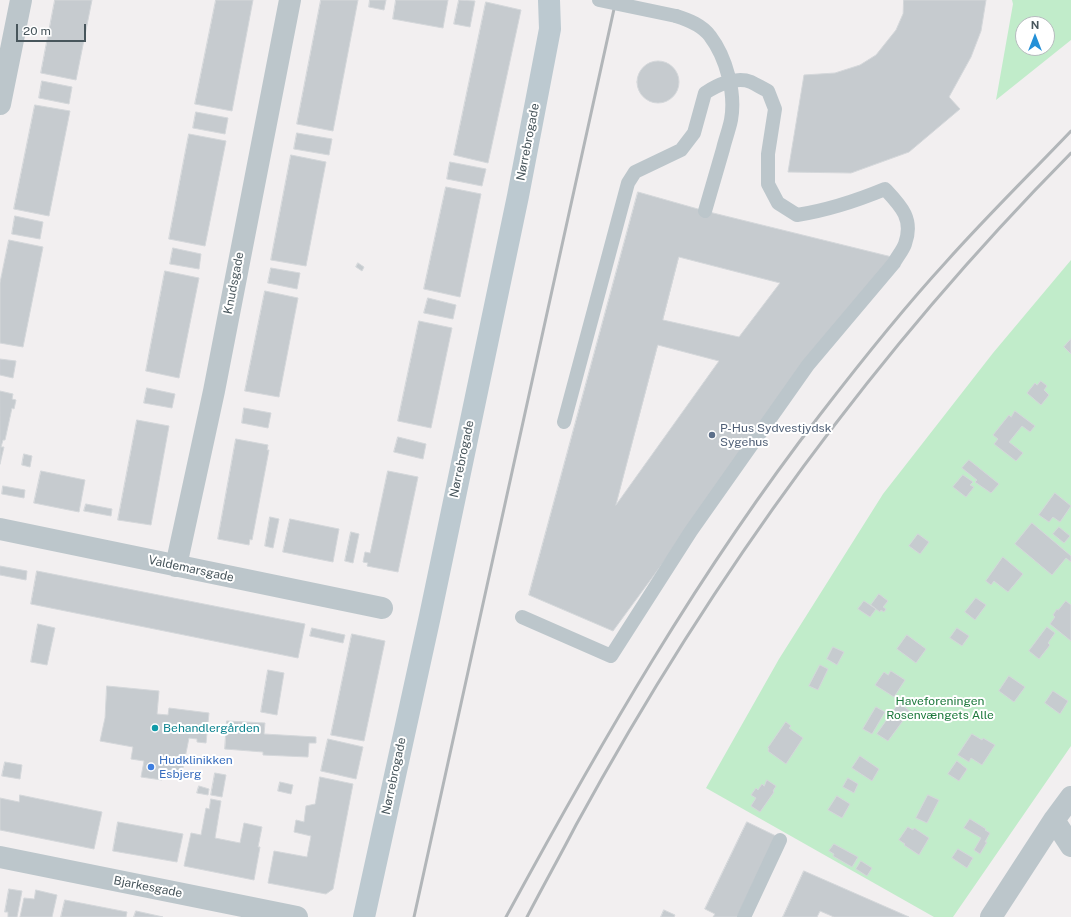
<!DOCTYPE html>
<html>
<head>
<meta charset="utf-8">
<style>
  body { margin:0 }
  #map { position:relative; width:1071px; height:917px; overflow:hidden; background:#f2eff0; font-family:"Public Sans",sans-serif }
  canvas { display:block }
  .north { position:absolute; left:1015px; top:16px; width:40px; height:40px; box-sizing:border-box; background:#fff; border:1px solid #b6bbbe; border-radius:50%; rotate:0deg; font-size:11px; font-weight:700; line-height:16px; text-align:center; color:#48565c }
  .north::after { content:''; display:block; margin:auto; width:14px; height:18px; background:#2490d7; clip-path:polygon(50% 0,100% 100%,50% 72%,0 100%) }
  .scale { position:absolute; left:16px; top:24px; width:70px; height:18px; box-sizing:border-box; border:2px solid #48565c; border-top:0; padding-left:5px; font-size:12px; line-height:14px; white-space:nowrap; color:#48565c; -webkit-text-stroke:3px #fff; paint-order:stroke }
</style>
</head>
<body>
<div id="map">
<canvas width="1071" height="917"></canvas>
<div class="north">N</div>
<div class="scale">20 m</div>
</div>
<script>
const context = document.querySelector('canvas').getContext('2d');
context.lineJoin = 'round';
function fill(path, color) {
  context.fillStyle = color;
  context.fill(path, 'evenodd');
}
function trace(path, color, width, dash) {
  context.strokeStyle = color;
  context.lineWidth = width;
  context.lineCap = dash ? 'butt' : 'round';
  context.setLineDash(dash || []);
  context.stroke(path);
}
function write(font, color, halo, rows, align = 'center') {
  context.font = font + ' "Public Sans",sans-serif';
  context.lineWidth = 4;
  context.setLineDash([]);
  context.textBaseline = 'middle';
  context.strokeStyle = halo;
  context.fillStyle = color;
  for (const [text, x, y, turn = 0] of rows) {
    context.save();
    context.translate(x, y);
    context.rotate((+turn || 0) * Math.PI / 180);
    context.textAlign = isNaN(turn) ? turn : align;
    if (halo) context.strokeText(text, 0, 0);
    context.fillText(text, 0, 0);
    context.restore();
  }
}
const green = new Path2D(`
  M1012,0h59v40l-75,60 17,-96zM1023,24h24v24h-24z
  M1071,260v486l-118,171h-19l-228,-129 73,-129 104,-165 110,-141z`);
const building = new Path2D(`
  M55,0h37l-16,80 -35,-7z
  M216,0h37l-21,111 -37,-7z
  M321,0h37l-25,131 -36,-7z
  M370,0h16l-2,10 -15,-3z
  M396,0h52l-5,28 -50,-9z
  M459,0l16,1 -5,26 -16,-3z
  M904,0h82l-5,31 -10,26 -22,40 11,12 -51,43 -58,21 -63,-1 16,-97 31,-2 25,-8 16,-10 20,-25 7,-16z
  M486,2l35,8 -33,153 -34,-8z
  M637 82a21 21 0 1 1 42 0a21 21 0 1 1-42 0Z
  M42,81l30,6 -3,17 -30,-6z
  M35,105l35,6 -21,105 -35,-7z
  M196,112l32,6 -3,16 -32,-6z
  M297,133l35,6 -3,16 -35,-6z
  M189,134l37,7 -21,105 -36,-7z
  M291,155l35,7 -20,104 -35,-6z
  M450,162l36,7 -4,17 -35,-7z
  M446,187l35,7 -21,103 -36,-8z
  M638,192l67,19 191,47 -88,107 -195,266 -84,-36zM679,257l101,26 -41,54 -76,-17zM658,345l61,16 -103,144z
  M15,216l28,6 -3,17 -28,-5z
  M9,240l34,7 -20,100 -23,-4v-60z
  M173,248l28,6 -2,15 -29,-5z
  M358,263l6,4 -2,4 -6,-4z
  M271,268l29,5 -3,16 -29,-6z
  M165,271l34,7 -20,100 -33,-7z
  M265,291l33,7 -19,99 -34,-6z
  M428,298l28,7 -3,14 -29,-6z
  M419,321l33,7 -21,100 -33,-7z
  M1071,339v15l-7,-7z
  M0,359l16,2 -3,17 -13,-3z
  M1041,381l6,5 -3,4 5,5 -8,10 -14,-12 8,-10 2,2z
  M147,388l28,6 -3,14 -28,-5z
  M0,391l13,3 -1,5 4,1 -2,9 -2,-1 -7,32h-2l-2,7h3l-4,17z
  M244,408l27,5 -3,15 -26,-5z
  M1015,411l20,15 -5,6 -8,-6 -13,16 14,11 -7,8 -22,-17 4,-5 -5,-4 16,-20 2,2z
  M137,420l32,6 -18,99 -33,-5z
  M398,437l28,7 -3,15 -29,-7z
  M236,439l32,6 -1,5h2l-17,90 -2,-1 -1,6 -31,-6z
  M24,454l8,2 -2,11 -8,-2z
  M969,460l30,24 -8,9 -16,-11 2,-2 -15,-12z
  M41,471l44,9 -6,32 -45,-9z
  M388,471l30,6 -20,95 -31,-6 1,-3 -5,-1 2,-10 5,1z
  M963,475l10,7 -3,3 4,2 -8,10 -13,-10z
  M3,486l22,4 -1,8 -22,-4z
  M1055,493l16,13 -11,16 -7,-5 -4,5 -10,-7z
  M86,504l26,5 -1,7 -27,-5z
  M270,517l9,2 -6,29 -8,-2z
  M290,519l49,10 -6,33 -50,-10z
  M1032,523l39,33v6l-5,-4 -14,17 -37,-31z
  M1059,527l11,9 -6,7 -11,-9z
  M351,532l8,2 -6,29 -8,-2z
  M918,534l11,8 -9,12 -11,-8z
  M1003,557l20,17 -15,18 -14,-11 -3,4 -5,-4z
  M0,566l27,5 -1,9 -26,-5z
  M37,571l268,53 -7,34 -267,-54z
  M879,594l9,7 -5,6 3,2 -2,3 -3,-2 -1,2 -9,-7z
  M976,598l10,7 -11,15 -10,-8z
  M864,601l12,8 -6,8 -12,-8z
  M1066,601l5,4v36l-21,-17 5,-7 -2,-2 4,-6 1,1z
  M38,624l17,4 -8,37 -16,-3z
  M1047,627l8,6 -7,10 2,2 -11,14 -10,-8z
  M312,628l33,7 -2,8 -33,-7z
  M957,628l12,8 -7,10 -12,-8z
  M352,634l33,7 -21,100 -33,-6z
  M907,635l19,14 -10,14 -19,-14z
  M833,647l11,5 -7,13 -10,-6z
  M820,665l8,4 -10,21 -9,-4z
  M268,670l16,3 -7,42 -16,-3z
  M891,671l14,9 -11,17 -19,-12 9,-13 4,3z
  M1009,676l16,11 -11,15 -15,-11z
  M107,686l52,5 -2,23 11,1 1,-7 40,5 -3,30 -9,-1v-3l-8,-1 -6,30 -2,-1 -2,12 -16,-3 -1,4 -21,-3 3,-16 -13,-2 2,-12 -33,-6 5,-23z
  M1053,691l15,10 -8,13 -15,-11z
  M899,703l11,8 -22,30 -11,-7z
  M876,707l9,5 -13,22 -9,-5z
  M227,721l38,2 -1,11 52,3v6h-7l-1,14 -45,-2v-3l-38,-3z
  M786,722l5,4 -2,2 14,10 -17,26 -18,-13 1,-2 -1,-1z
  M972,734l10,6 1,-2 12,7 -13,20 -11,-7 -2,4 -11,-7z
  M328,739l35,8 -7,32 -35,-8z
  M860,756l19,13 -7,12 -20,-13z
  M957,761l10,8 -8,12 -11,-7z
  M5,762l17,3 -2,14 -18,-3z
  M215,773l11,2 -4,22 -11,-2z
  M320,777l33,7 -20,105 -7,5 -58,-11 6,-32 33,6 4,-21 -17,-4 2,-12 8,2 2,-16 9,-2z
  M848,778l10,6 -4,9 -11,-6z
  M767,780l9,6 -3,5 1,1 -14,20 -9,-6 5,-8 -5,-3 5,-7 2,2 4,-6 2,2z
  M280,782l13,3 -2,9 -13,-3z
  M199,786l10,3 -1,6 -11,-2z
  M20,795l82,17 -8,37 -94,-19v-32l19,4z
  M928,795l11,5 -12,23 -11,-5z
  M837,796l13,8 -8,14 -14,-8z
  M211,799l10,2 -6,37 25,5 4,-20 18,4 -4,20h2l-6,33 -70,-14 7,-33 10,2 5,-27 3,1z
  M970,819l16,10 -1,1 5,3 -5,9h2l-7,12 -6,-4 7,-12 -17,-10z
  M118,822l65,12 -6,28 -64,-11z
  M747,822l29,14 -39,81h-24l2,-3 -10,-5z
  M908,827l5,3 1,-2 15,10 -10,17 -15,-10 1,-1 -6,-4z
  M834,844l24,13 -6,10 -19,-11 1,-2 -5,-3z
  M958,849l15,9 -6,10 -15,-10z
  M861,861l11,7 -5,8 -11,-7z
  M804,871l105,46h-75l-14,-6 -3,6h-34z
  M9,889l13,2 -5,26h-9v-5h-3z
  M36,890l21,5 -5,22h-32l4,-19 10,1z
  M65,900l62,12 -1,5h-65z
  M664,910l11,5 -1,2h-13z
  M136,911l27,6h-29z`);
const lane = new Path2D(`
  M676,16c13,4 26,9 34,20 16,21 26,57 21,84 -2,10 -6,20 -8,29 -6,21 -12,41 -18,62
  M522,617l89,39 80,-125 117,-166 86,-102c3,-6 9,-13 11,-19 9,-25 -4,-38 -20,-55 -29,12 -56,21 -88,26l-19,-12 -10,-19v-30l7,-45 -7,-18c-6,-3 -11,-6 -17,-9 -15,-6 -34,3 -46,11l-11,40 -13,17 -46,22 -7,11 -64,239
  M744,917l36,-77`);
const street = new Path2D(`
  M0,104l21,-104
  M0,529l382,79
  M176,566l38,-175 76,-391
  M1054,820l17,26
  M0,857l297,60
  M991,917l63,-97 17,-23`);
const secondary = new Path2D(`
  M364,917l66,-301 88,-420 32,-167 -1,-29`);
const rail = new Path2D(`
  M414,917l202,-917
  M506,917c94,-173 192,-344 313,-501 40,-52 82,-105 127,-154 40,-45 83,-87 125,-131
  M527,917c16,-31 33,-61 49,-92 134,-246 298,-473 495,-672`);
const laneBridge = new Path2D(`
  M599,0l77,16`);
const markers = [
  [712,435,4,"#5c6f8a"],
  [155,728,4,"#0f9aa8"],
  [151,767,4,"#3f7fe0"]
];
const streetNames = [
  ["Nørrebrogade",528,142,-79],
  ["Knudsgade",234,283,-79],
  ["Nørrebrogade",462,459,-78],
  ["Valdemarsgade",191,569,12],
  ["Nørrebrogade",394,776,-78],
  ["Bjarkesgade",148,887,11]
];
const serviceNames = [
  ["P-Hus Sydvestjydsk",720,428],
  ["Sygehus",720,442]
];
const parkNames = [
  ["Haveforeningen",940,701],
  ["Rosenvængets Alle",940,715]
];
const cultureNames = [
  ["Behandlergården",163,728]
];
const shopNames = [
  ["Hudklinikken",159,760],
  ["Esbjerg",159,774]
];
fill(green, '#c1ecca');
fill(building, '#c6cbcf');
trace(building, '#d4d7da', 1);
trace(lane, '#bcc6cb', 14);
trace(street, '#bcc6cb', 22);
trace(secondary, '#bcc9d0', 22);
trace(rail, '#b2b6b9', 3);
trace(laneBridge, '#bcc6cb', 14);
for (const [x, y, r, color] of markers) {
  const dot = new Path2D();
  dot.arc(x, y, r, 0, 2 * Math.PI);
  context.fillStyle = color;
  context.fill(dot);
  trace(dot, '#fff', 1.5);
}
write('12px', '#48565c', '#fff', streetNames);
write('12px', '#4e5e75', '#fff', serviceNames, 'left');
write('12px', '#1d793c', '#fff', parkNames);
write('12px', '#0d838f', '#fff', cultureNames, 'left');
write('12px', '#366cbe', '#fff', shopNames, 'left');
</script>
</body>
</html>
